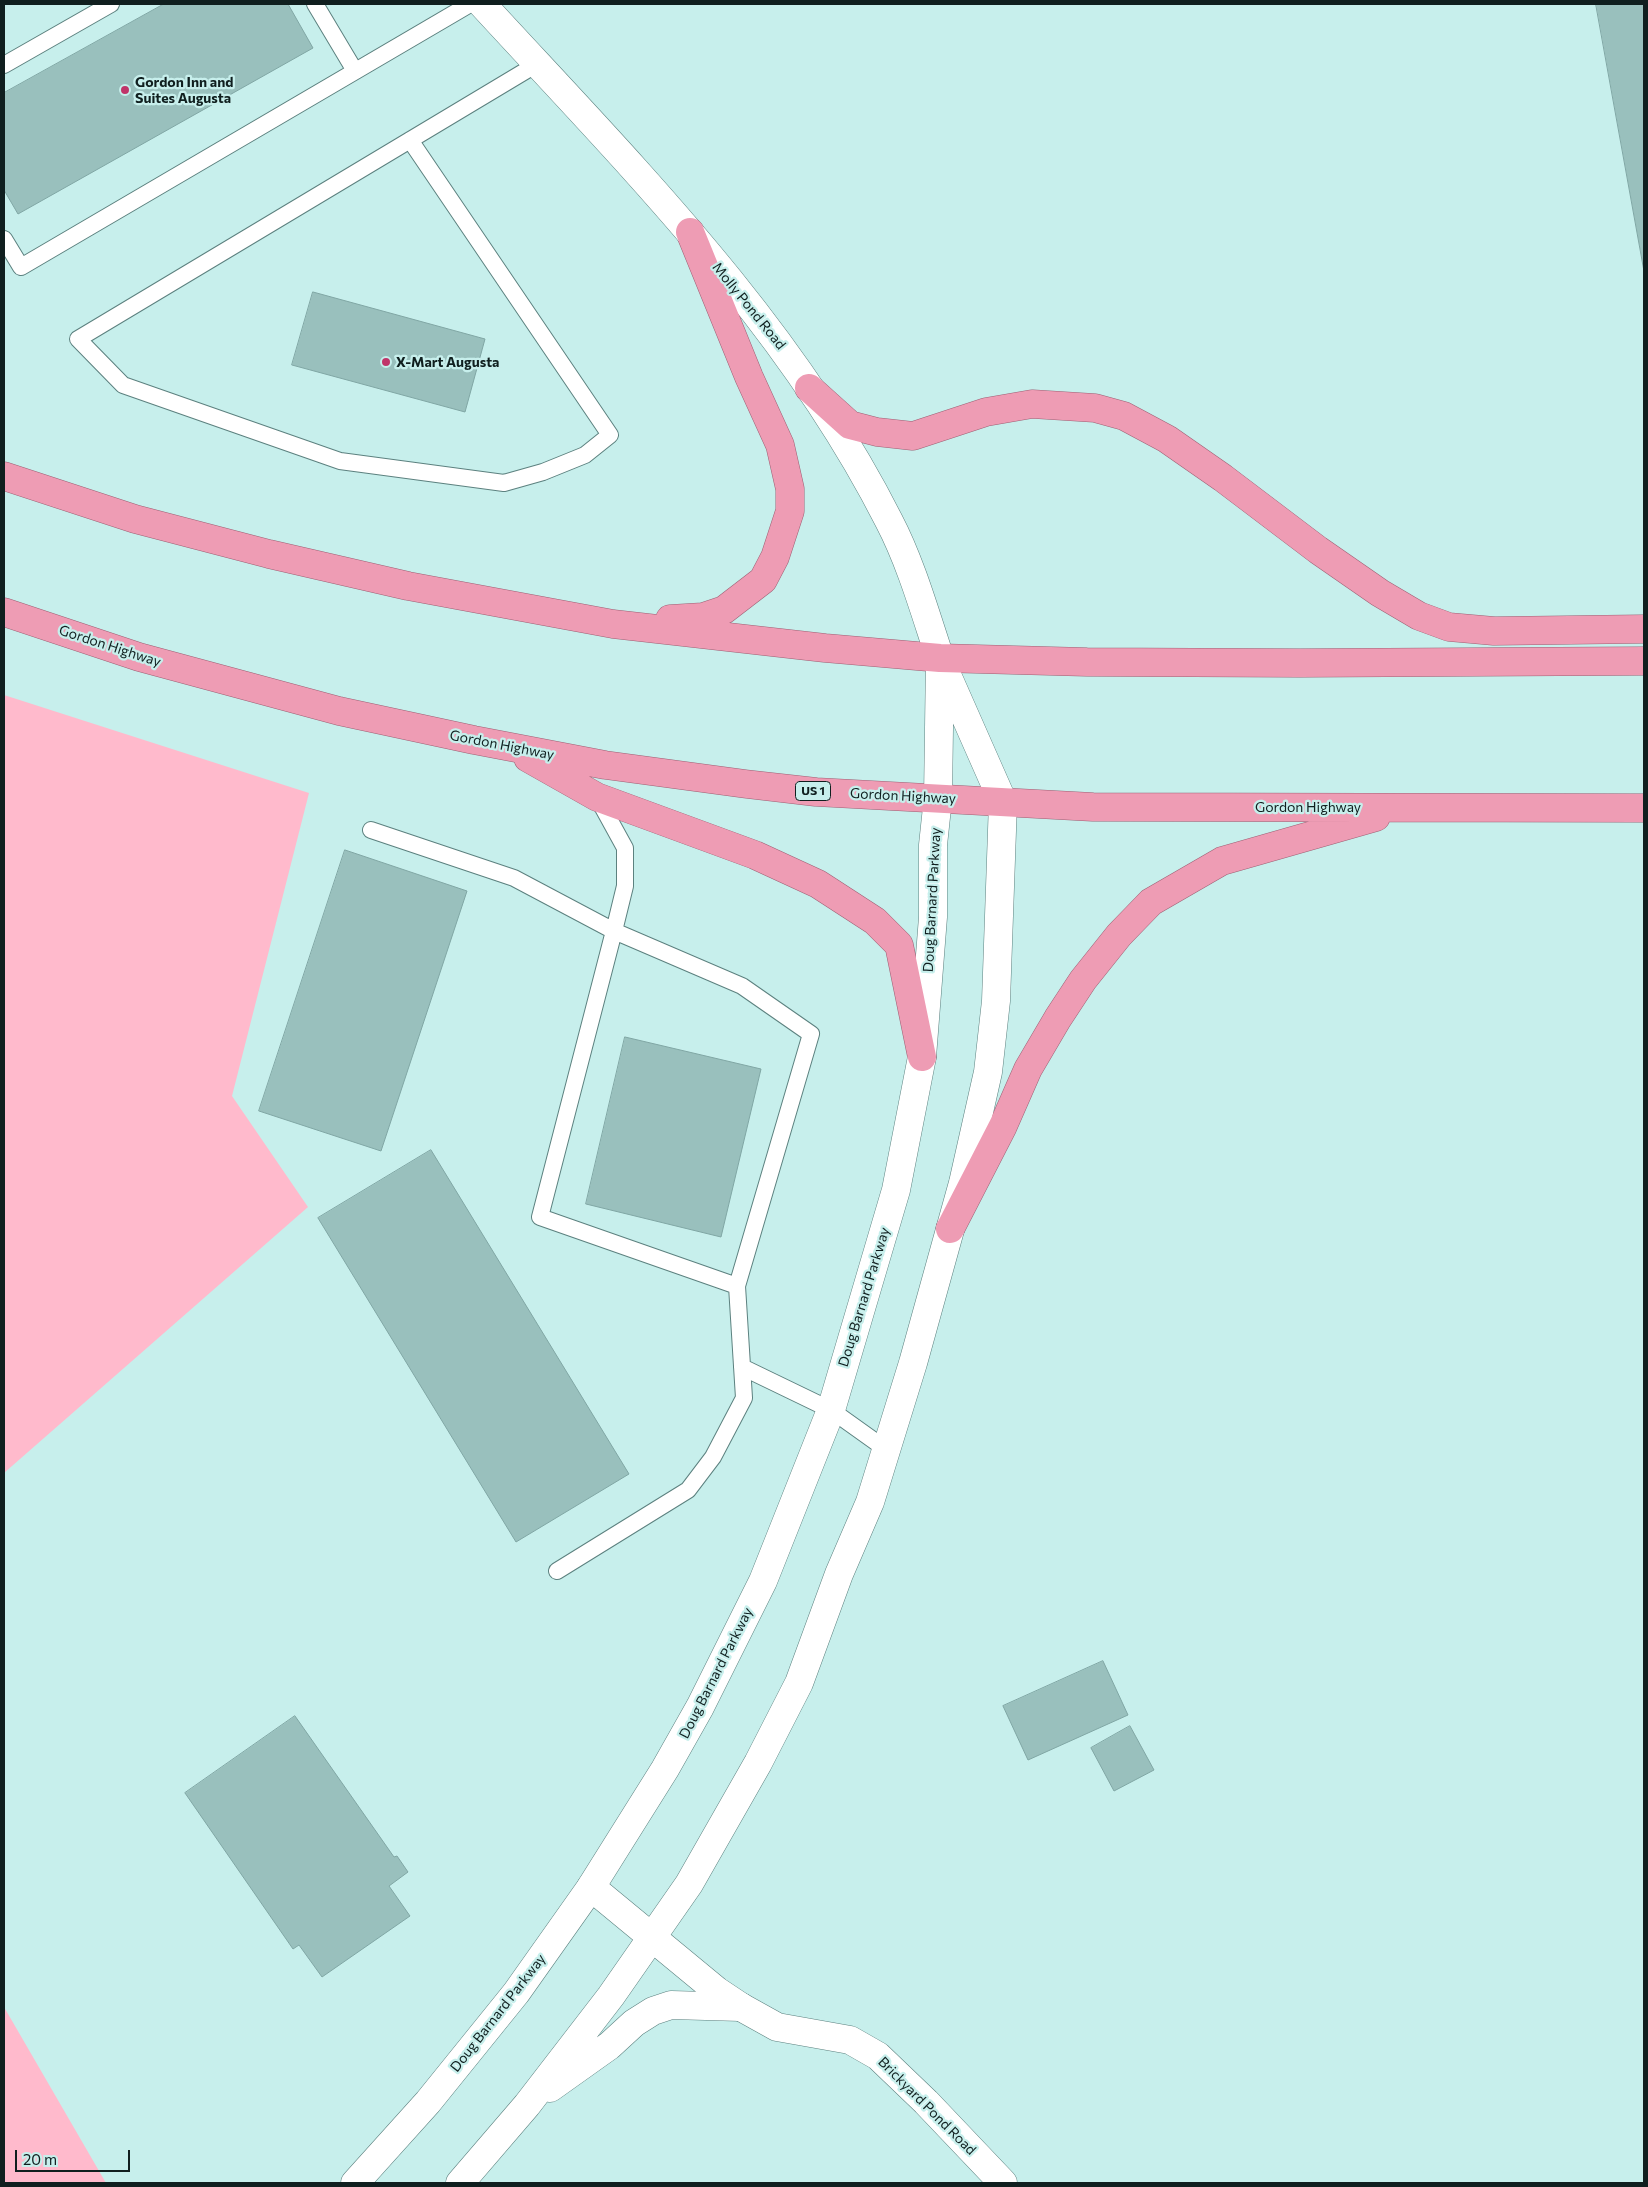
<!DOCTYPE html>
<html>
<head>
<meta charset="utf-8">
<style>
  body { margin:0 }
  #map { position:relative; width:1648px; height:2187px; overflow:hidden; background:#c7efec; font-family:Commissioner,sans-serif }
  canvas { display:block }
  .frame { position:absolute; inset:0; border:5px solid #101f1f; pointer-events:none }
  .scale { position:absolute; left:15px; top:2150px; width:115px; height:22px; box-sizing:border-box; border:2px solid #101f1f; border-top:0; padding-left:6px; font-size:15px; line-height:18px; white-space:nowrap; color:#101f1f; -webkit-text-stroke:4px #c7efec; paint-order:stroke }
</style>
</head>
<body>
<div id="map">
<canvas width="1648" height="2187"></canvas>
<div class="frame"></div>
<div class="scale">20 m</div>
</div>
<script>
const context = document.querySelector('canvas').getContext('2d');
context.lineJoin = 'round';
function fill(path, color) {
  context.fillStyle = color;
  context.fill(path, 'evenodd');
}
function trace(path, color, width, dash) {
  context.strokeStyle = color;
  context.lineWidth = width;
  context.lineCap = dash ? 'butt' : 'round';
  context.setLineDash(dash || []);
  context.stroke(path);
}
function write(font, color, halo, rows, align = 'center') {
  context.font = font + ' Commissioner,sans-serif';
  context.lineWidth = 4.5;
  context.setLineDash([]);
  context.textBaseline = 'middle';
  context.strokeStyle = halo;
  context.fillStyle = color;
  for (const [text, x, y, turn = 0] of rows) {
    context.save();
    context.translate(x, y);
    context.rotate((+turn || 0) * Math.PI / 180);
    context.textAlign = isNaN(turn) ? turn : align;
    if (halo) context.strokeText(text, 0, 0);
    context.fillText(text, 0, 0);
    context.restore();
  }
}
const green = new Path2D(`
  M4,695l305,98 -77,303 76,111 -304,266z
  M4,2007l102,176h-102z`);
const building = new Path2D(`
  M164,4h124l25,44 -295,166 -14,-24v-97z
  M1596,4h48v267z
  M313,292l172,47 -20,73 -173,-47z
  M345,850l122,41 -86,260 -122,-40z
  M625,1037l136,32 -40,168 -135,-33z
  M431,1150l198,324 -113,68 -198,-324z
  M1103,1661l25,54 -100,45 -25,-54z
  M295,1716l99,141 3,-1 11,16 -19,14 21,30 -88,61 -23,-32 -6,4 -108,-156z
  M1130,1726l24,44 -40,21 -23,-43z`);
const service = new Path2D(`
  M315,4l40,67
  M4,65l107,-61
  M410,140l200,295 -25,20 -42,17 -39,11 -164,-22 -217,-76 -45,-46 459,-275
  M4,239l17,28 449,-263
  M371,830l143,48 100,53 128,55 69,48 -74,252 -197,-69 74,-286 11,-45v-38l-28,-51
  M742,1367l89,43 56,40
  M557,1571l131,-81 25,-33 31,-59 -7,-112`);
const minor = new Path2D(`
  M591,1887l126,104 24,16 36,20 73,13 28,16 48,46 77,81`);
const tertiary = new Path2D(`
  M482,4c148,161 307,319 407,517 22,42 36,92 51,137`);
const secondary = new Path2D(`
  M550,2088l59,-42 25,-23 19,-12 18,-6 70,2
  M355,2183l73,-81 88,-109 75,-106 74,-118 35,-62 63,-126 68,-171 65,-220 26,-133 11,-140v-72l5,-47 2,-140
  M460,2183l67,-78 84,-109 78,-112 69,-121 41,-80 40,-109 31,-72 43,-139 50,-180 25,-111 8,-71 7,-199 -60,-136`);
const trunk = new Path2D(`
  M809,388l41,37 27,7 36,4 73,-24 46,-8 63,4 29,8 43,23 56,39 95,72 62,43 39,23 30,11 45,4 150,-2
  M4,476l131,43 134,35 139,32 205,38 212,24 115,10 147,4 213,1 344,-2
  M4,612l135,45 200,54 135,29 131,25 141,19 70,8 277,15 551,1
  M670,619l33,-2 21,-7 39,-30 12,-23 15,-46v-22l-10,-44 -31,-68 -59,-145
  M528,758l69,39 158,58 63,29 57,37 24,24 23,112
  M950,1229l53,-103 25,-57 30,-51 25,-38 36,-45 32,-33 71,-41 154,-44`);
const markers = [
  [125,90,5,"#c03469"],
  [386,362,5,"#c03469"]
];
const shields = [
  [813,791,35]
];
const shieldNames = [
  ["US 1",813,791]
];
const poiNames = [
  ["Gordon Inn and",135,82],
  ["Suites Augusta",135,98],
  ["X-Mart Augusta",396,362]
];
const streetNames = [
  ["Molly Pond Road",749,306,51],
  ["Gordon Highway",110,646,18],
  ["Gordon Highway",502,745,11],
  ["Gordon Highway",903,796,3],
  ["Gordon Highway",1308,807],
  ["Doug Barnard Parkway",932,900,-87],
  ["Doug Barnard Parkway",864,1297,-73],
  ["Doug Barnard Parkway",716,1673,-63],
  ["Doug Barnard Parkway",498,2013,-52],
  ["Brickyard Pond Road",927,2106,45]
];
fill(green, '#ffbacc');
fill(building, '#99c0bd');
trace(building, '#80a6a4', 1);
trace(service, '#5c817f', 18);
trace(minor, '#5c817f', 29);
trace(tertiary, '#5c817f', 29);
trace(secondary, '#5c817f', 29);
trace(trunk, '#9d6074', 29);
trace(service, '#fff', 16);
trace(minor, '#fff', 28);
trace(tertiary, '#fff', 28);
trace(secondary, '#fff', 28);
trace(trunk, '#ee9cb4', 28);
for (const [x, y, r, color] of markers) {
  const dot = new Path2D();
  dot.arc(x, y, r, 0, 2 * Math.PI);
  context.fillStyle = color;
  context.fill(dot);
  trace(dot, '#c7efec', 2);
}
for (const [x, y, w] of shields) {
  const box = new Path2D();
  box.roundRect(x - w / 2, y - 9.5, w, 19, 4);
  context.fillStyle = '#c7efec';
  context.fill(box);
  trace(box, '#101f1f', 1);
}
write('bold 12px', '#101f1f', null, shieldNames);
write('bold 14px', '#101f1f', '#c7efec', poiNames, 'left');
write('14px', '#101f1f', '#c7efec', streetNames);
</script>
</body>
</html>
